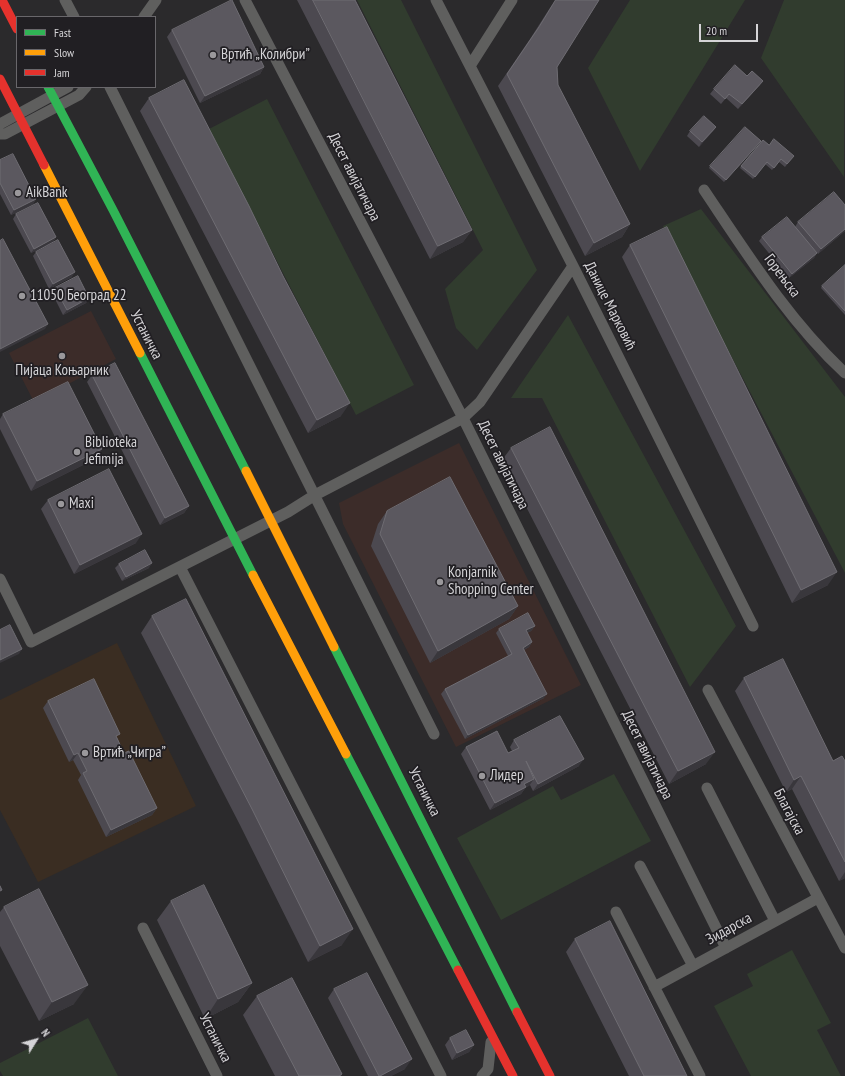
<!DOCTYPE html>
<html>
<head>
<meta charset="utf-8">
<style>
  body { margin:0 }
  #map { position:relative; width:845px; height:1076px; overflow:hidden; background:#2b2a2c; font-family:"PT Sans Narrow",sans-serif }
  canvas { display:block }
  .legend { position:absolute; left:16px; top:16px; width:140px; height:72px; box-sizing:border-box; background:#211f23; border:1px solid #69676b; margin:0; padding:5px 7px; list-style:none; font-size:12px; color:#d5d4d7 }
  .legend li { display:flex; align-items:center; gap:8px; height:20px }
  .legend b { width:20px; border:1px solid #69676b }
  .north { position:absolute; left:16px; top:1020px; width:40px; height:40px; -webkit-text-stroke:3px #211f23; paint-order:stroke; rotate:53deg; font-size:11px; font-weight:700; line-height:16px; text-align:center; color:#d5d4d7 }
  .north::after { content:''; display:block; margin:auto; width:14px; height:18px; background:#d5d4d7; clip-path:polygon(50% 0,100% 100%,50% 72%,0 100%) }
  .scale { position:absolute; left:699px; top:24px; width:59px; height:18px; box-sizing:border-box; border:2px solid #d5d4d7; border-top:0; padding-left:5px; font-size:12px; line-height:14px; white-space:nowrap; color:#d5d4d7; -webkit-text-stroke:3px #211f23; paint-order:stroke }
</style>
</head>
<body>
<div id="map">
<canvas width="845" height="1076"></canvas>
<ul class="legend">
<li><b style="height:5px;background:#30b455"></b>Fast</li>
<li><b style="height:5px;background:#ff9f0a"></b>Slow</li>
<li><b style="height:5px;background:#e5322d"></b>Jam</li>
</ul>
<div class="north">N</div>
<div class="scale">20 m</div>
</div>
<script>
const context = document.querySelector('canvas').getContext('2d');
context.lineJoin = 'round';
function fill(path, color) {
  context.fillStyle = color;
  context.fill(path, 'evenodd');
}
function trace(path, color, width, dash) {
  context.strokeStyle = color;
  context.lineWidth = width;
  context.lineCap = dash ? 'butt' : 'round';
  context.setLineDash(dash || []);
  context.stroke(path);
}
function write(font, color, halo, rows, align = 'center') {
  context.font = font + ' "PT Sans Narrow",sans-serif';
  context.lineWidth = 3.5;
  context.setLineDash([]);
  context.textBaseline = 'middle';
  context.strokeStyle = halo;
  context.fillStyle = color;
  for (const [text, x, y, turn = 0] of rows) {
    context.save();
    context.translate(x, y);
    context.rotate((+turn || 0) * Math.PI / 180);
    context.textAlign = isNaN(turn) ? turn : align;
    if (halo) context.strokeText(text, 0, 0);
    context.fillText(text, 0, 0);
    context.restore();
  }
}
const commercial = new Path2D(`
  M91,311l25,48 -82,43 -25,-49z
  M459,443l122,242 -125,62 -113,-223 -4,-21z`);
const education = new Path2D(`
  M117,643l79,163 -158,76 -38,-72v-110z`);
const green = new Path2D(`
  M357,0h44l136,270 -60,80 -21,-22 -11,-39 38,-39z
  M630,0h115l-105,171 -52,-103z
  M784,0h61l-1,177 -83,-119z
  M267,99l147,286 -58,30 -147,-286z
  M701,209l144,188v176l-182,-347z
  M568,315l168,311 -46,61 -148,-289h-31z
  M614,774l37,67 -150,79 -44,-82 96,-52 8,14z
  M792,950l39,73 -14,7 24,46h-90l-37,-70 39,-20 -6,-12z
  M88,1018l30,58h-115l-3,-5v-8z`);
const lane = new Path2D(`
  M65,0l9,17
  M245,0l218,418 263,530
  M436,0l137,266 180,360
  M144,17l12,-17
  M470,66l42,-66
  M110,87l324,647
  M0,124l68,-37
  M0,134h5l74,-39 7,-8
  M704,190c43,64 85,131 141,183
  M180,567l261,509
  M0,579l31,63 257,-130 27,-17 148,-77 17,-16 93,-136
  M708,690l137,258
  M707,788l68,133
  M640,866l53,100
  M616,912l84,164
  M143,928l74,148
  M654,987l164,-89
  M482,1076l6,-7 3,-27`);
const fast = new Path2D(`
  M48,87l65,123 133,261
  M140,353l113,222
  M334,647l183,365
  M346,754l112,216`);
const slow = new Path2D(`
  M44,165l96,188
  M246,471l88,176
  M253,575l93,179`);
const jam = new Path2D(`
  M2,0l15,29
  M0,79l44,86
  M458,970l55,106
  M517,1012l33,64`);
const wall = new Path2D(`
  M297,0h58l117,230 -9,12 -33,17z
  M555,0h44l-42,67 1,18 72,139 -8,13 -37,19 -87,-170 32,-47z
  M172,30l92,37 -4,7 -60,29 -33,-66z
  M747,76l13,9 -22,24 -12,-11 -5,6 -11,-10 4,-5z
  M149,98l192,318 -33,17 -168,-322z
  M716,127l-3,4 -14,16 -12,-11 3,-5z
  M759,143l-35,39 -15,-14 1,-2z
  M769,145l23,13 -7,9 -6,-5 -7,8 -7,-6 -12,15 -13,-11 1,-2z
  M0,160l36,39 -3,5 -22,11 -11,-21z
  M16,214l40,23 -3,5 -22,11 -18,-34z
  M798,222l47,9 -27,23 -12,-15 11,14 -3,5 -25,20 -30,-37 3,-4 33,-10z
  M630,245l198,340 -36,18 -170,-346z
  M36,252l36,25 -23,12 -16,-33z
  M845,266v49l-24,-27 1,-2z
  M55,288l34,10 -3,5 -23,12 -11,-22z
  M92,375l97,131 -5,7 -24,12 -73,-143z
  M3,414l99,35 -7,10 -64,32 -31,-62v-10z
  M511,448l195,316 -37,20 -167,-324z
  M48,500l88,43 -62,31 -33,-65z
  M387,511l131,95 -9,13 -79,44 -59,-117 7,-22z
  M119,564l30,4 -27,13 -7,-13z
  M152,616l190,329 -34,17 -68,-137 -99,-192z
  M535,626l-4,5 -4,2 5,9 -3,5 -5,3 20,48 -79,41 -24,-45 4,-5 63,-33 -12,-23 3,-4z
  M744,678l89,83h12v117l-6,3 -47,-92 -6,3 -51,-101z
  M48,701l69,37 7,15 33,55 -5,7 -46,22 -28,-57 3,-5 -8,-15 -4,2 -26,-54z
  M514,740l65,26 -46,25 -3,-6 -4,2 -5,7 -31,16 -29,-56 5,-7 42,6 4,-2 -2,-4z
  M171,901l81,82 -14,19 -33,17 -48,-99z
  M4,907l70,97 -35,17 -39,-75v-34z
  M575,939l112,137h-58l-63,-124z
  M334,989l71,80 -14,7h-23l-40,-78z
  M257,996l85,78 -1,2h-66l-32,-61z
  M450,1038l24,7 -5,7 -17,8 -7,-15z`);
const shadedWall = new Path2D(`
  M264,67l-4,7 -60,29 5,-7z
  M763,81l-3,4 -22,24 4,-5z
  M716,127l-3,4 -14,16 3,-5z
  M36,199l-3,5 -22,11 3,-5z
  M630,224l-8,13 -37,19 9,-13z
  M845,229v2l-27,23 3,-5z
  M472,230l-9,12 -33,17 8,-13z
  M56,237l-3,5 -22,11 3,-4z
  M817,253l-3,5 -25,20 3,-4z
  M75,272l-3,5 -23,12 4,-5z
  M89,298l-3,5 -23,12 4,-5z
  M48,324l-3,5 -45,23v-3z
  M350,403l-9,13 -33,17 9,-13z
  M102,449l-7,10 -64,32 6,-10z
  M189,506l-5,7 -24,12 5,-7z
  M142,534l-6,9 -62,31 6,-9z
  M152,563l-3,5 -27,13 4,-4z
  M837,572l-9,13 -36,18 9,-13z
  M518,606l-9,13 -79,44 8,-12z
  M535,626l-4,5 -8,4 3,-5z
  M532,642l-3,5 -10,5 4,-4z
  M22,649l-3,5 -19,9v-3z
  M547,694l-3,4 -79,41 3,-4z
  M715,752l-9,12 -37,20 9,-13z
  M78,753l-5,7 -4,2 5,-7z
  M584,759l-5,7 -46,25 5,-7z
  M801,776l-9,13 -6,3 8,-12z
  M534,779l-5,7 -10,5 5,-7z
  M526,787l-5,7 -31,16 5,-7z
  M157,808l-5,7 -46,22 5,-7z
  M845,872v6l-6,3z
  M353,929l-11,16 -34,17 12,-16z
  M252,983l-14,19 -33,17 13,-20z
  M88,985l-14,19 -35,17 13,-19z
  M474,1045l-5,7 -17,8 5,-7z
  M412,1059l-7,10 -14,7h-11z`);
const building = new Path2D(`
  M232,0l32,67 -59,29 -33,-66z
  M313,0h42l117,230 -34,16z
  M556,0h43l-42,67 1,18 72,139 -36,19 -87,-169 32,-47z
  M735,65l12,11 5,-5 11,10 -21,23 -13,-10 -4,5 -11,-10z
  M184,80l65,126 34,70 67,127 -33,17 -168,-322z
  M704,116l12,11 -14,15 -12,-11z
  M745,127l16,14 -35,39 -16,-14z
  M774,139l20,17 -7,8 -6,-5 -7,9 -7,-6 -12,15 -14,-11 22,-26 6,5z
  M13,154l23,45 -22,11 -14,-27v-23z
  M834,192l11,13v24l-24,20 -23,-27z
  M38,203l18,34 -22,12 -18,-35z
  M787,217l30,36 -25,21 -30,-37z
  M667,227l170,345 -36,18 -171,-345z
  M3,239l45,85 -48,25v-108z
  M58,240l17,32 -22,12 -17,-32z
  M845,265v46l-23,-25z
  M78,276l11,22 -22,12 -12,-22z
  M115,363l74,143 -24,12 -73,-143z
  M68,382l34,67 -65,32 -34,-67z
  M550,427l165,325 -37,19 -167,-323z
  M109,469l33,65 -62,31 -32,-65z
  M450,477l68,129 -80,45 -58,-117 7,-23z
  M145,550l7,13 -26,14 -7,-13z
  M186,599l167,330 -33,17 -68,-137 -100,-193z
  M528,613l7,13 -9,4 6,12 -9,6 24,46 -79,41 -23,-46 67,-35 -13,-25z
  M10,625l12,24 -22,11v-30z
  M783,659l50,102 9,-5 3,5v101l-44,-86 -7,4 -50,-102z
  M94,679l26,55 -4,2 8,17 5,-2 28,57 -46,22 -28,-57 4,-2 -9,-18 -4,2 -26,-54z
  M560,716l24,43 -46,25 -12,-23 8,18 -10,5 2,3 -31,16 -29,-56 31,-16 11,22 11,-5 -5,-8z
  M204,885l48,98 -34,16 -47,-98z
  M0,886l2,4 -2,1z
  M39,889l49,96 -36,17 -48,-95z
  M610,921l77,155h-43l-69,-137z
  M367,973l45,86 -32,17h-1l-45,-87z
  M292,978l50,96 -3,2h-40l-42,-80z
  M466,1030l8,15 -17,8 -7,-15z`);
const markers = [
  [213,55,4,"#9a989b"],
  [18,193,4,"#9a989b"],
  [22,296,4,"#9a989b"],
  [62,356,4,"#9a989b"],
  [77,452,4,"#9a989b"],
  [61,504,4,"#9a989b"],
  [440,582,4,"#9a989b"],
  [85,753,4,"#9a989b"],
  [482,776,4,"#9a989b"]
];
const poiNames = [
  ["Вртић „Колибри”",221,55],
  ["AikBank",26,193],
  ["11050 Београд 22",30,296],
  ["Пијаца Коњарник",62,371,"center"],
  ["Biblioteka",85,443],
  ["Jefimija",85,460],
  ["Maxi",69,504],
  ["Konjarnik",448,573],
  ["Shopping Center",448,590],
  ["Вртић „Чигра”",93,753],
  ["Лидер",490,776]
];
const streetNames = [
  ["Десет авијатичара",354,177,63],
  ["Горењска",782,276,53],
  ["Данице Марковић",610,306,63],
  ["Устаничка",146,335,63],
  ["Десет авијатичара",503,465,64],
  ["Десет авијатичара",647,755,64],
  ["Устаничка",424,792,63],
  ["Благајска",789,812,62],
  ["Зидарска",729,929,-29],
  ["Устаничка",215,1038,63]
];
fill(commercial, '#3c2c29');
fill(education, '#3a2d22');
fill(green, '#313c2e');
trace(lane, '#5f5f5e', 11);
trace(fast, '#30b455', 9);
trace(slow, '#ff9f0a', 9);
trace(jam, '#e5322d', 9);
fill(wall, '#4c4950');
fill(shadedWall, '#39373c');
fill(building, '#5b585f');
trace(building, '#6e6c72', 1);
for (const [x, y, r, color] of markers) {
  const dot = new Path2D();
  dot.arc(x, y, r, 0, 2 * Math.PI);
  context.fillStyle = color;
  context.fill(dot);
  trace(dot, '#211f23', 1.5);
}
write('15px', '#d5d4d7', '#211f23', poiNames, 'left');
write('15px', '#d5d4d7', '#211f23', streetNames);
</script>
</body>
</html>
